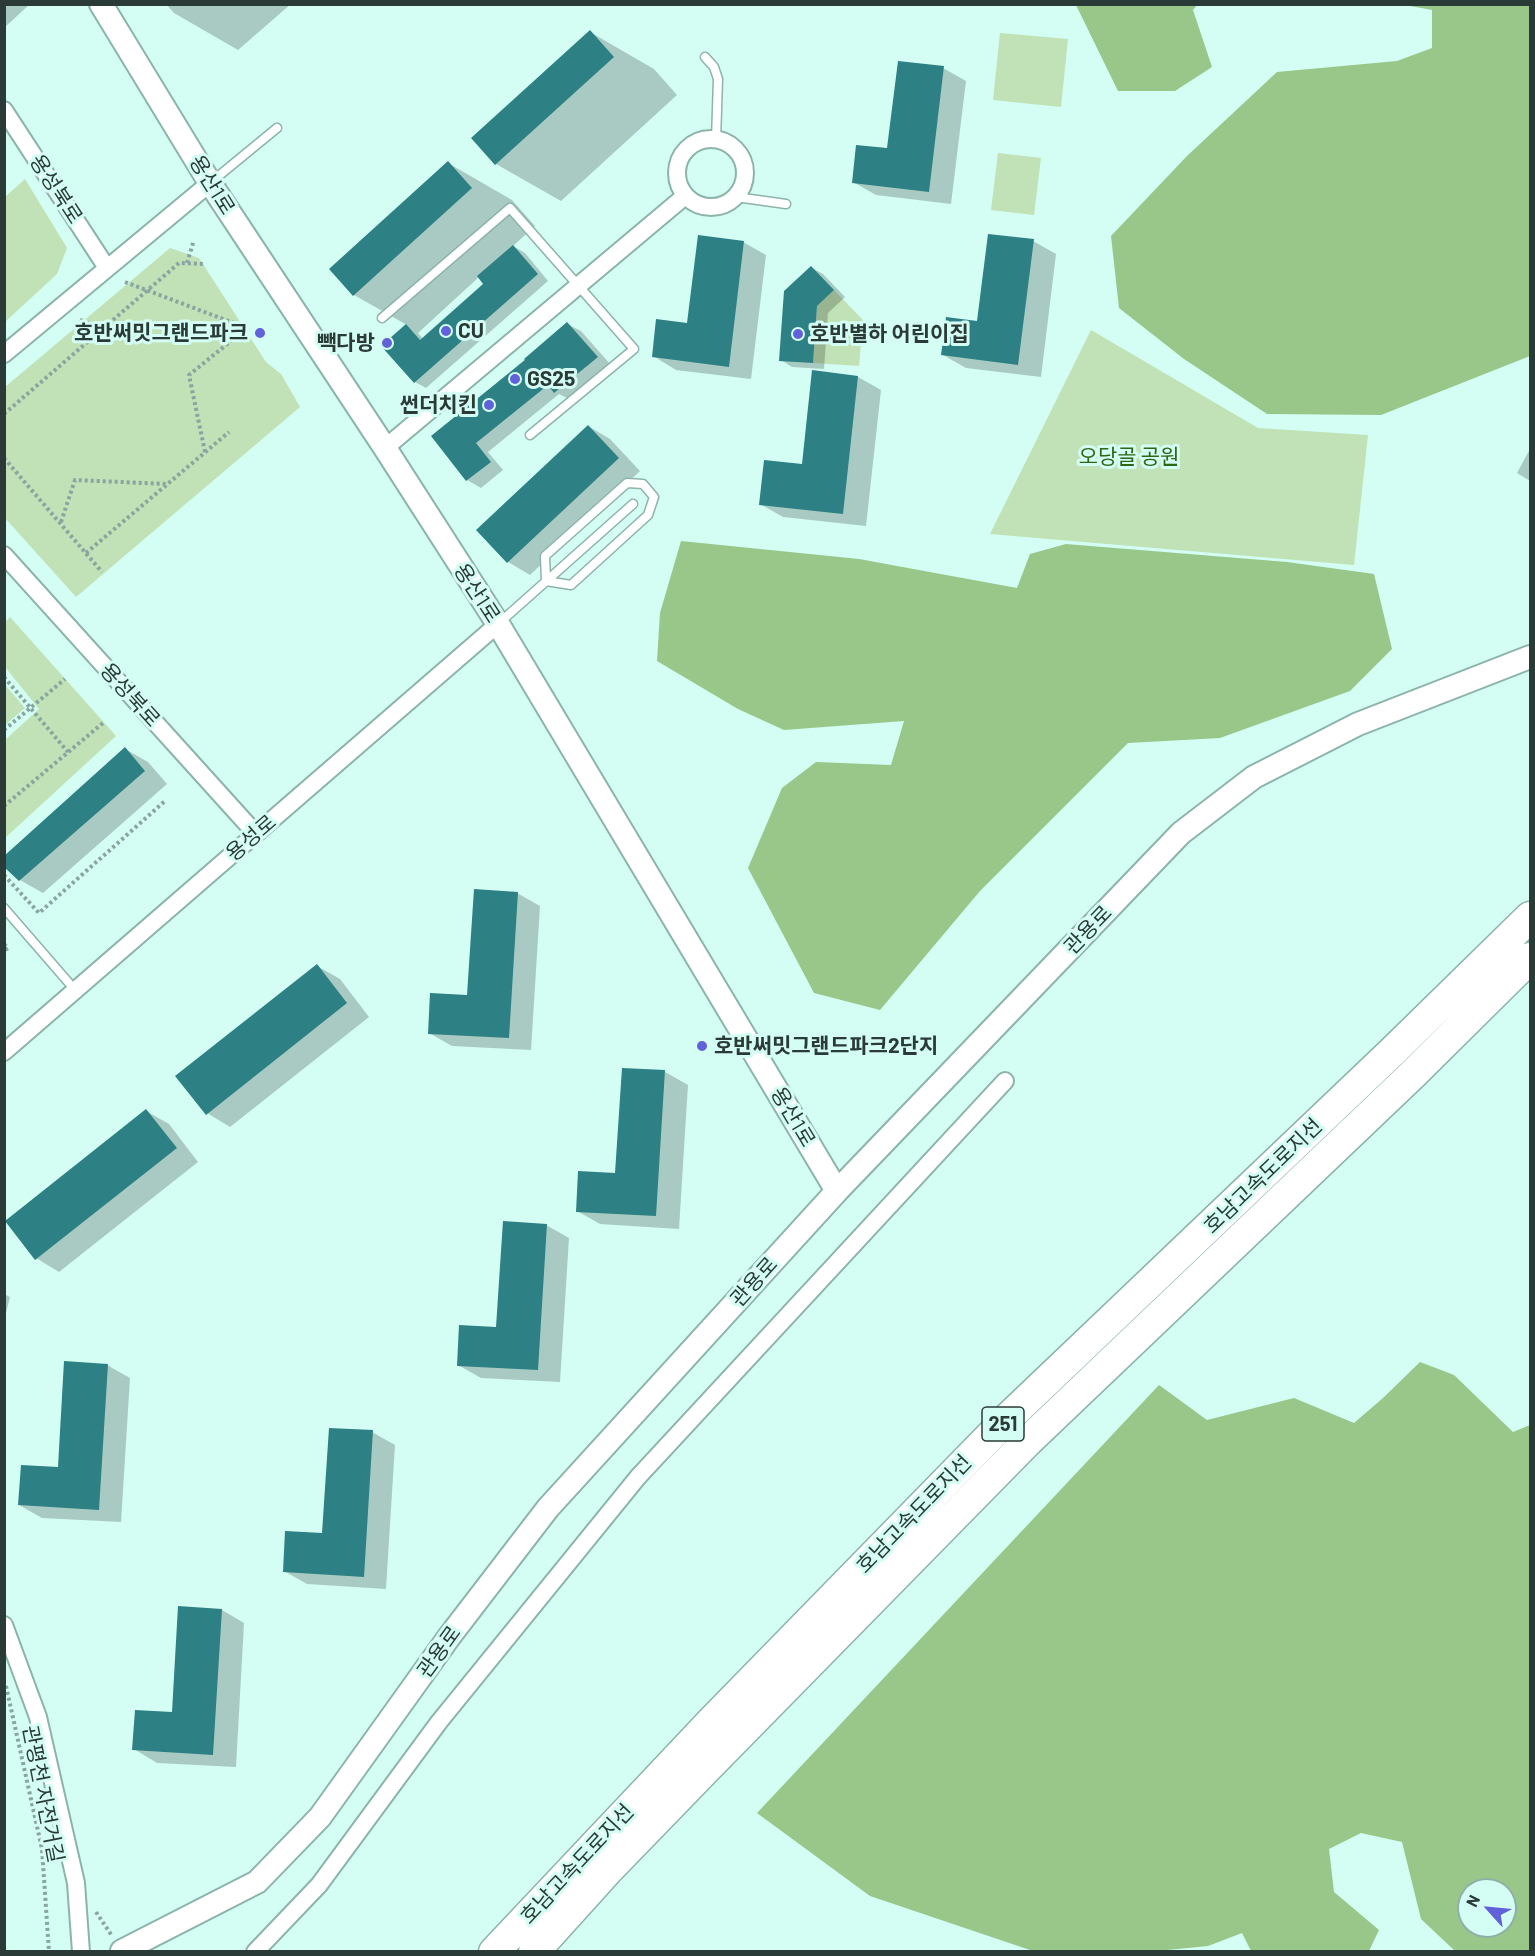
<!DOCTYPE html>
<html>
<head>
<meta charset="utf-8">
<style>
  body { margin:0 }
  #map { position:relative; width:1535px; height:1956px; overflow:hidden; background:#d4fdf3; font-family:Barlow,sans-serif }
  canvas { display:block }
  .frame { position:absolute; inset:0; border:6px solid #2a3a37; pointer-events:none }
  .north { position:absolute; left:1457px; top:1878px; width:60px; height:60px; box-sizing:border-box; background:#d4fdf3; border:2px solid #90afa8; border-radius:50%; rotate:297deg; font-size:16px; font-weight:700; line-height:24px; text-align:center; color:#2a3a37 }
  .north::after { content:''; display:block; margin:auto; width:21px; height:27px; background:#6161d9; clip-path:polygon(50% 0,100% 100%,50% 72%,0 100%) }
</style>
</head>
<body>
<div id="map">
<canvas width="1535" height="1956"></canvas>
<div class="frame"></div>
<div class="north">N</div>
</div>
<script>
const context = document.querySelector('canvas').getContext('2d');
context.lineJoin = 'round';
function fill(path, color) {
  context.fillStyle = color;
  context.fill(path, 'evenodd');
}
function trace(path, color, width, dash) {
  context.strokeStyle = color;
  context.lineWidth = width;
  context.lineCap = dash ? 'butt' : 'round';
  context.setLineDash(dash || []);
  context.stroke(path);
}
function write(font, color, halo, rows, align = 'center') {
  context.font = font + ' Barlow,"Noto Sans KR",sans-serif';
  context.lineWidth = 6;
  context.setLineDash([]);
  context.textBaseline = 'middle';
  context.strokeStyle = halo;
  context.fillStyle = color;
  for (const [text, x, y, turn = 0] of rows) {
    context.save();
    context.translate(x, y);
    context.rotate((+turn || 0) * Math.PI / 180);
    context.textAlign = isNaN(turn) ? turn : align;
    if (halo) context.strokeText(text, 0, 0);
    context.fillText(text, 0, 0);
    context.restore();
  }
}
const green = new Path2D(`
  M1000,33l68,6 -7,68 -68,-7z
  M998,153l43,5 -7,57 -43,-5z
  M25,179l42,69 -10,26 -52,48v-125z
  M170,248l29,10 67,104 15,12 19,33 -224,190 -71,-79v-131z
  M834,290l29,30 -4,46 -46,-3 4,-57z
  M1091,330l167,98 110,7 -14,130 -364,-31z
  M10,617l106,119 -111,102v-98l34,-31 -34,-42v-45z
  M5,685l20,23 -20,17z`);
const forest = new Path2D(`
  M1076,5h121l-4,5 19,57 -37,24h-57z
  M1405,5h125v351l-149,59 -114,-1 -83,-55 -65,-51 -8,-72 76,-80 90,-84 120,-11 35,-13v-38z
  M681,541l178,18 158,29 13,-34 36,-10 221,18 87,12 18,75 -42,42 -130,47 -92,5 -148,148 -100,119 -66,-17 -66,-125 34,-80 34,-26 75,3 13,-44 -120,9 -46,-21 -81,-48 3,-48z
  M1420,1362l34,13 59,57 17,-7v526h-75l-34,-32 -19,-77 -41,-9 -32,16 5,43 45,38 -10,21h-118l-9,-18 -34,13 -51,5h-124l-163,-55 -113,-83 402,-428 48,35 87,-22 60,25 29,-25zM1469,1890h36v36h-36z`);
const shadow = new Path2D(`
  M4,4h26l-26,24z
  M166,4h125l-53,46 -64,-37z
  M590,32l64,37 23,26 -116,106 -65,-37 -23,-26z
  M943,68l23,13 -15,123 -75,-9 -23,-13 35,-32z
  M448,163l64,37 23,26 -22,20 12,7 23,28 -122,107 -11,-6 -8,-57 -53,-30 -23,-26zM479,277l7,7 -62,56 -6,-7z
  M1033,241l23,13 -15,123 -75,-9 -23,-13 36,-32z
  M743,242l23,13 -15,124 -75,-9 -23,-14 35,-32z
  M812,268l11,6 22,23 -17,16 -4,56 -32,-2 -11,-7z
  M567,324l14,7 30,34 -42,34 -10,-5 -71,58 15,18 -22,18 -14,-8 -34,-43z
  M858,377l23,13 -15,136 -83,-9 -23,-13 43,-38z
  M588,426l22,13 30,32 -110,104 -22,-13z
  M1530,449v32l-13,-8z
  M125,749l23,13 19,22 -124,109 -23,-13 -16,-15z
  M517,893l23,13 -9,144 -79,-4 -23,-13 40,-36z
  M317,966l23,13 29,38 -139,110 -23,-14z
  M623,1069l42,3 23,13 -9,144 -79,-5 -23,-13 40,-36z
  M146,1111l23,13 29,38 -139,110 -23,-14z
  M546,1225l23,13 -9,144 -79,-4 -23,-13 40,-36z
  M4,1294l6,3 -6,24z
  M107,1365l23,13 -9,144 -79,-4 -23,-13 40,-37z
  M372,1432l23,13 -9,144 -79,-5 -23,-13 40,-36z
  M222,1610l22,13 -8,144 -79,-4 -23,-14 39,-36z`);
const building = new Path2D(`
  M590,30l24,27 -119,108 -24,-27z
  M898,61l46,5 -15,126 -77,-9 4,-38 31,3z
  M448,161l24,27 -119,108 -24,-27z
  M988,234l46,5 -16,126 -77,-10 5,-38 31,4z
  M698,235l46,6 -15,126 -77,-10 4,-38 31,4z
  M513,245l25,29 -124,109 -33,-37 25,-22 14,16 63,-56 -6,-8z
  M811,266l23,24 -17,16 -4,57 -34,-2 5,-70z
  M567,322l31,35 -44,36 -6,-8 -72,58 15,19 -25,19 -35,-45 94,-76 -1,-1z
  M812,370l46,6 -15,138 -84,-9 5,-45 38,4z
  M588,425l31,33 -112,105 -31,-33z
  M125,747l20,24 -126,110 -15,-14v-11z
  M474,889l44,3 -9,146 -81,-4 2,-41 37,2z
  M317,964l30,39 -141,112 -31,-39z
  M622,1068l43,2 -9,146 -80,-4 2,-41 37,2z
  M146,1109l31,39 -142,112 -30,-39z
  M503,1221l44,3 -9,146 -81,-4 2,-41 37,2z
  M64,1361l44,3 -9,146 -81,-5 3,-40 37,2z
  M329,1428l44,2 -9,147 -81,-5 2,-41 37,2z
  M178,1606l44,3 -9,146 -81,-5 3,-40 37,2z`);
const path = new Path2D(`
  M187,263l7,-23
  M125,282l122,46
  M80,320l23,8
  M4,414l175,-151 26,1
  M205,452l-16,-77 58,-47
  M4,458l98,114
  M61,522l14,-42 92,4
  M86,553l143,-121
  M4,677l64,75
  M4,730l61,-51
  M4,806l99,-83
  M4,875l35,38 126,-112
  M4,944l4,4 -4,3
  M6,1686l36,163 7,103
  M96,1912l16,24`);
const service = new Path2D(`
  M705,57l9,10 4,12 -2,61
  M210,183l67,-55
  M736,197l50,7
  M382,318l128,-110 124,141 -104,86
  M627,483l16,1 11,13 -6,18 -77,70 -25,-4 -1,-25z
  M498,624l135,-120
  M4,908l71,82`);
const minor = new Path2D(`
  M4,110l103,158
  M677 173a34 34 0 1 1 68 0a34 34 0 1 1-68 0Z
  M4,354l206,-171
  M385,448l300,-252
  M4,555l252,279
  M4,1052l494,-428
  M4,1625l34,92 38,166 5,69
  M255,1952l64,-67 120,-163 199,-245 367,-396`);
const secondary = new Path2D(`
  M101,4l109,179 175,265 113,176 339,567
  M122,1951l135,-69 63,-65 129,-180 99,-129 289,-317 344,-358 73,-56 104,-53 172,-67`);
const motorway = new Path2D(`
  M494,1952l217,-230 298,-305 383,-365 138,-135
  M534,1952l75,-83 95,-98 323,-329 386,-368 117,-116`);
const markers = [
  [446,331,6,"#6161d9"],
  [260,333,6,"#6161d9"],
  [798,334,6,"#6161d9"],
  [387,343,6,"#6161d9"],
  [515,379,6,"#6161d9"],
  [489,405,6,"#6161d9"],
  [702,1046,6,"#6161d9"]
];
const shields = [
  [1003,1424,42]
];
const shieldNames = [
  ["251",1003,1424]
];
const streetNames = [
  ["용산1로",212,185,58],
  ["용성북로",56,189,57],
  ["용산1로",477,593,57],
  ["용성북로",130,695,48],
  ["용성로",251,838,-41],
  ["관용로",1088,930,-46],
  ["용산1로",793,1117,59],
  ["호남고속도로지선",1263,1176,-44],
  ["관용로",754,1282,-48],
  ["호남고속도로지선",914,1514,-46],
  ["관용로",439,1652,-54],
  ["관평천 자전거길",43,1794,79],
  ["호남고속도로지선",577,1864,-47]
];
const poiNames = [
  ["CU",458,331],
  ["호반써밋그랜드파크",248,333,"right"],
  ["호반별하 어린이집",810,334],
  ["빽다방",375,343,"right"],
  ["GS25",527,379],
  ["썬더치킨",477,405,"right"],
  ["호반써밋그랜드파크2단지",714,1046]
];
const parkNames = [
  ["오당골 공원",1129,457]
];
fill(green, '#c0e2b6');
fill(forest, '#98c789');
fill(shadow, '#0003');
fill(building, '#2d8083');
trace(service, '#8cb4aa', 11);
trace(minor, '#8cb4aa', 20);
trace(secondary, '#8cb4aa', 26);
trace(motorway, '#8cb4aa', 33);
trace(path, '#88a69f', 4, [3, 3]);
trace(service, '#fff', 8);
trace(minor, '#fff', 16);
trace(secondary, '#fff', 22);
trace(motorway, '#fff', 30);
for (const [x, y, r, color] of markers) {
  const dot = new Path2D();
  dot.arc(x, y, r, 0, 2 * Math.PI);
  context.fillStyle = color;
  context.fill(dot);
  trace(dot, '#d4fdf3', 2);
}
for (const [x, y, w] of shields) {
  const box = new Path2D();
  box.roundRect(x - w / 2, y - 17, w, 34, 4.5);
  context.fillStyle = '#d4fdf3';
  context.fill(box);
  trace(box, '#2a3a37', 1.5);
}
write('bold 20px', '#2a3a37', null, shieldNames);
write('21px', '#2a3a37', '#d4fdf3', streetNames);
write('bold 21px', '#2a3a37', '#d4fdf3', poiNames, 'left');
write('21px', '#2d6715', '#d4fdf3', parkNames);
</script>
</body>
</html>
